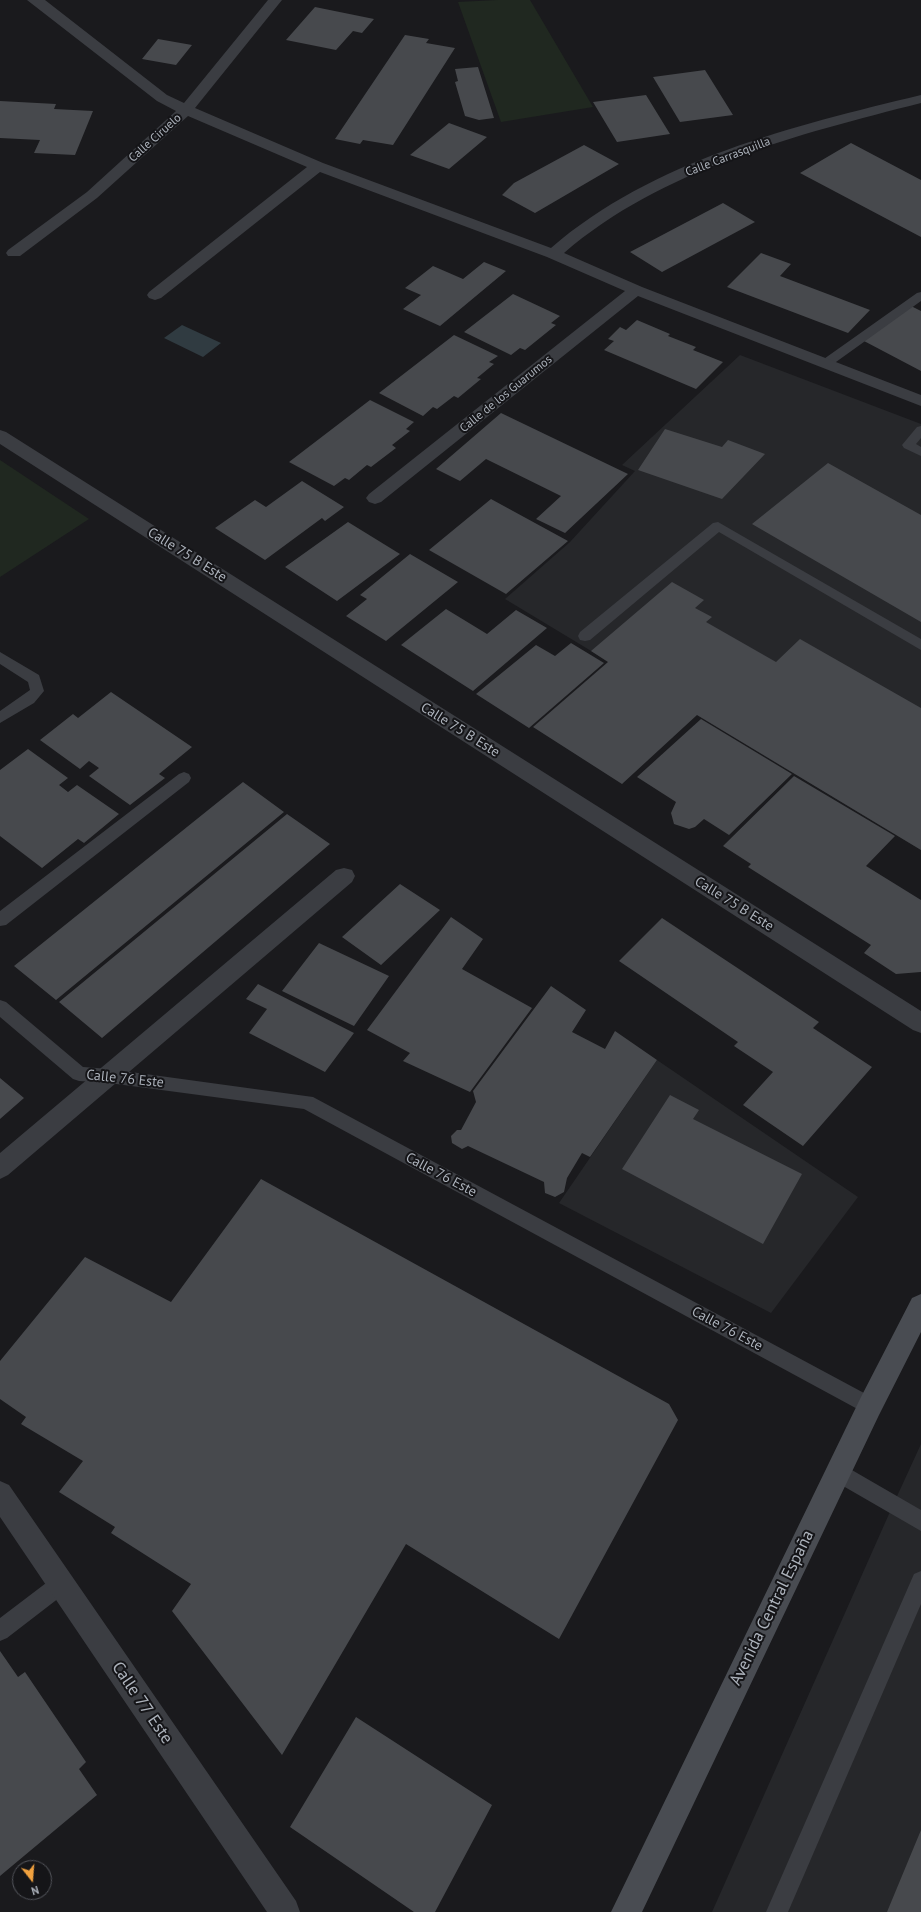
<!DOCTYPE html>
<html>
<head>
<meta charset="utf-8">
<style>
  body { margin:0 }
  #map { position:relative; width:921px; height:1912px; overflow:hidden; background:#1a1a1d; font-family:"PT Sans",sans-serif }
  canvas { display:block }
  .north { position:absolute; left:12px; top:1860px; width:40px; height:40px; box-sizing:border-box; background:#151518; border:1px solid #52545a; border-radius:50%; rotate:163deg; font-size:11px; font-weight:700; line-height:16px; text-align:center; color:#adb3bc }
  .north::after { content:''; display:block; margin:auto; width:14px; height:18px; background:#f0a13f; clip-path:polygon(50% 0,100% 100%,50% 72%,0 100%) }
</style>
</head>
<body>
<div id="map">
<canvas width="921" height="1912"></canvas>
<div class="north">N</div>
</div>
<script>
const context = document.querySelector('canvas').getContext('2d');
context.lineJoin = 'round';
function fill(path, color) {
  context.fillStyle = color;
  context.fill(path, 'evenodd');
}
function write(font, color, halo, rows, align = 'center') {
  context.font = font + ' "PT Sans",sans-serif';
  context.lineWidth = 4;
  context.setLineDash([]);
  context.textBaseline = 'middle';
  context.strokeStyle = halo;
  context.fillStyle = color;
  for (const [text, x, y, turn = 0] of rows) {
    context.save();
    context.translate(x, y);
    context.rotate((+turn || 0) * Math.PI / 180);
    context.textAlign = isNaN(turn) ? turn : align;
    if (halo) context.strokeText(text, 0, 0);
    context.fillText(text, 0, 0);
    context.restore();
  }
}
const built = new Path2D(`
  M740,355l181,69v426l-416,-251 65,-57 65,-71 -13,-6z
  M657,1060l201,137 -87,116 -212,-110z
  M921,1444v468h-209l181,-407z`);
const green = new Path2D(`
  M498,0h32l63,107 -92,15 -43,-120z
  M0,460l89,59 -89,58z`);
const water = new Path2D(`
  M182,325l39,18 -18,14 -39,-19z`);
const building = new Path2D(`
  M315,7l59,12 -12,14 -9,-2 -17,19 -50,-10z
  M405,35l24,4 -3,4 29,5 -62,97 -30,-5 -3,4 -25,-5z
  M158,39l34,6 -16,20 -34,-6z
  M478,67l16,51 -15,2 -14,-4 -10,-34 3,-1 -3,-12z
  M705,70l28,45 -53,7 -27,-45z
  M646,95l24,39 -53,8 -24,-40z
  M0,101l56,3 -2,5 39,2 -18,44 -41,-2 6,-13 -40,-2z
  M449,123l38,14 -38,32 -39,-14z
  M851,143l70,37v57l-121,-64z
  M584,145l35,19 -84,49 -33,-18 12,-12z
  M723,203l32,19 -93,50 -32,-20z
  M761,253l30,11 -11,12 90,34 -22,23 -121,-46z
  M484,262l22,9 -66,55 -37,-17 18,-14 -16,-7 28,-22 30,13z
  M513,294l47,22 -9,7 5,2 -31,25 -5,-2 -9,7 -47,-23z
  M911,306l10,5v60l-57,-30z
  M637,320l33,14 -2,2 28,11 -3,3 30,12 -27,27 -92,-39 10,-9 -6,-2 12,-12 6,3z
  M454,335l44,21 -9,6 5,2 -17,14 4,1 -23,19 -4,-2 -17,13 -4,-2 -10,9 -44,-23z
  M370,400l44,22 -8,7 4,2 -18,14 4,3 -25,19 -4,-2 -18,15 -4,-2 -11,8 -45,-24z
  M501,413l127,61 -63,59 -29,-14 25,-23 -75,-37 -26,22 -24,-12z
  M665,429l57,18 6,-7 37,14 -43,45 -84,-29z
  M828,463l93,52v107l-169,-98z
  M302,481l42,26 -19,14 -3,-3 -57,42 -50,-32 40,-28 11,7z
  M491,499l77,42 -62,53 -77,-44z
  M348,522l52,32 -63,47 -52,-34z
  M410,554l48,28 -72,59 -40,-25 21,-17 -7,-4z
  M672,582l32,18 -9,8 17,9 -6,5 70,40 24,-23 121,69v142l-224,-135 -75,69 -89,-57 75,-65 -17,-11z
  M446,609l41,25 29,-24 31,18 -74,63 -72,-46z
  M571,643l33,20 -75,65 -53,-34 60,-49 19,11z
  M111,692l81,55 -33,27 6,4 -35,27 -41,-29 10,-8 -10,-7 -9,8 -40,-29 33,-26 5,4z
  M701,719l91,55 -63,61 -25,-16 -9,8 -6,2 -15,-5 -3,-11 5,-11 -39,-25z
  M28,749l40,29 -9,7 9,7 9,-7 42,29 -35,29 -6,-4 -36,29 -42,-32v-66z
  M794,776l101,60 -29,30 55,34v72l-25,2 -32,-21 7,-8 -123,-78 3,-3 -28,-18z
  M243,782l41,30 -228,188 -42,-34z
  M287,814l43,30 -228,194 -43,-36z
  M400,884l40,26 -59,55 -39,-28z
  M451,917l32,22 -21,30 70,39 -62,84 -67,-31 7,-8 -43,-23z
  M662,918l157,104 -6,6 59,39 -69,79 -60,-41 30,-33 -39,-26 4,-4 -119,-81z
  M319,943l70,33 -35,50 -72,-35z
  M258,984l96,49 -29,39 -76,-39 18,-24 -21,-10z
  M551,986l35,24 -14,22 33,17 10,-18 42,29 -67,97 -8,-4 -15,25 -3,14 -9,5 -10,-4 -1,-11 -76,-36 -6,3 -10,-6 -1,-7 6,-6h4l15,-28 -3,-11z
  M0,1078l24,20 -24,21z
  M670,1095l29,15 -6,9 109,55 -39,70 -141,-75z
  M261,1179l408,225 9,16 -119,219 -153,-95 -124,211 -110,-144 19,-27 -80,-51 4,-6 -56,-35 24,-31 -62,-37 5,-7 -26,-18v-38l85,-104 86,45z
  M0,1651l18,26 7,-5 61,90 -7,7 18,26 -97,81z
  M356,1717l136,88 -57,107h-21l-124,-85z
  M921,1830v82h-34z`);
const service = new Path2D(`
  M921,292v9l-92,66h-8l-2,-3 2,-3 96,-68z
  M921,426v12l-5,6 5,3v9l-17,-8 -2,-3 15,-18z
  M718,522l203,117v11l-202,-118 -129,108 -5,1 -5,-1 -2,-4 2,-4 133,-109z
  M0,652l39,23 5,16 -10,12 -34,20v-12l30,-21 -2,-8 -28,-18z
  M184,772l5,2 2,4 -2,4 -183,143 -6,1v-15l179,-137z
  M0,1000l6,2 77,65 26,2 204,28 564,303 2,6 -2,6 -7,3 -7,-3 -559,-303 -195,-26 -30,-2 -6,-2 -73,-62z
  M838,1462l83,48v21l-90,-52 -3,-7 3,-7z
  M921,1571v33l-133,308h-22l148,-338z
  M61,1574l7,3 3,7 -3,7 -61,47 -7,3v-23l54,-41z`);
const minor = new Path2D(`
  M27,0h18l122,95 17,8 84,-103h14l-87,108 128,55 228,85c102,-88 242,-122 370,-153v8c-122,31 -260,66 -357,150l78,34 279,108v11l-283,-110 -257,206 -6,2 -6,-2 -3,-4 3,-4 256,-203 -78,-34 -227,-85 -159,126 -6,2 -6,-2 -2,-3 2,-3 158,-125 -119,-51 -91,82 -77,58h-12l-2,-3 2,-3 79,-58 89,-81 -19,-10z
  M0,430l6,2 915,579v22l-8,-3 -913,-586z
  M344,868l8,2 3,6 -3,6 -344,293 -8,4v-26l336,-283z
  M0,1481l9,4 287,416 4,11h-33l-267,-395z`);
const secondary = new Path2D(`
  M921,1294v38l-42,83 -237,497h-31l250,-515 51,-99z`);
const farStreetnames = [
  ["Calle Ciruelo",155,138,-42],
  ["Calle Carrasquilla",728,157,-21],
  ["Calle de los Guarumos",506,394,-39]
];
const streetNames = [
  ["Calle 75 B Este",187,555,32],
  ["Calle 75 B Este",460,730,32],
  ["Calle 75 B Este",734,904,32],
  ["Calle 76 Este",125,1079,6],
  ["Calle 76 Este",441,1175,28],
  ["Calle 76 Este",727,1329,28]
];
const nearStreetnames = [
  ["Avenida Central España",772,1608,-64],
  ["Calle 77 Este",142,1703,56]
];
fill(built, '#26272a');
fill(green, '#202820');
fill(water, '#303b41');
fill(building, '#47494d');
fill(service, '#3b3d42');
fill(minor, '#3b3d42');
fill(secondary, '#494c52');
write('12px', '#adb3bc', '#151518', farStreetnames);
write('14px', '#adb3bc', '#151518', streetNames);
write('17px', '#adb3bc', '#151518', nearStreetnames);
</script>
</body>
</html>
